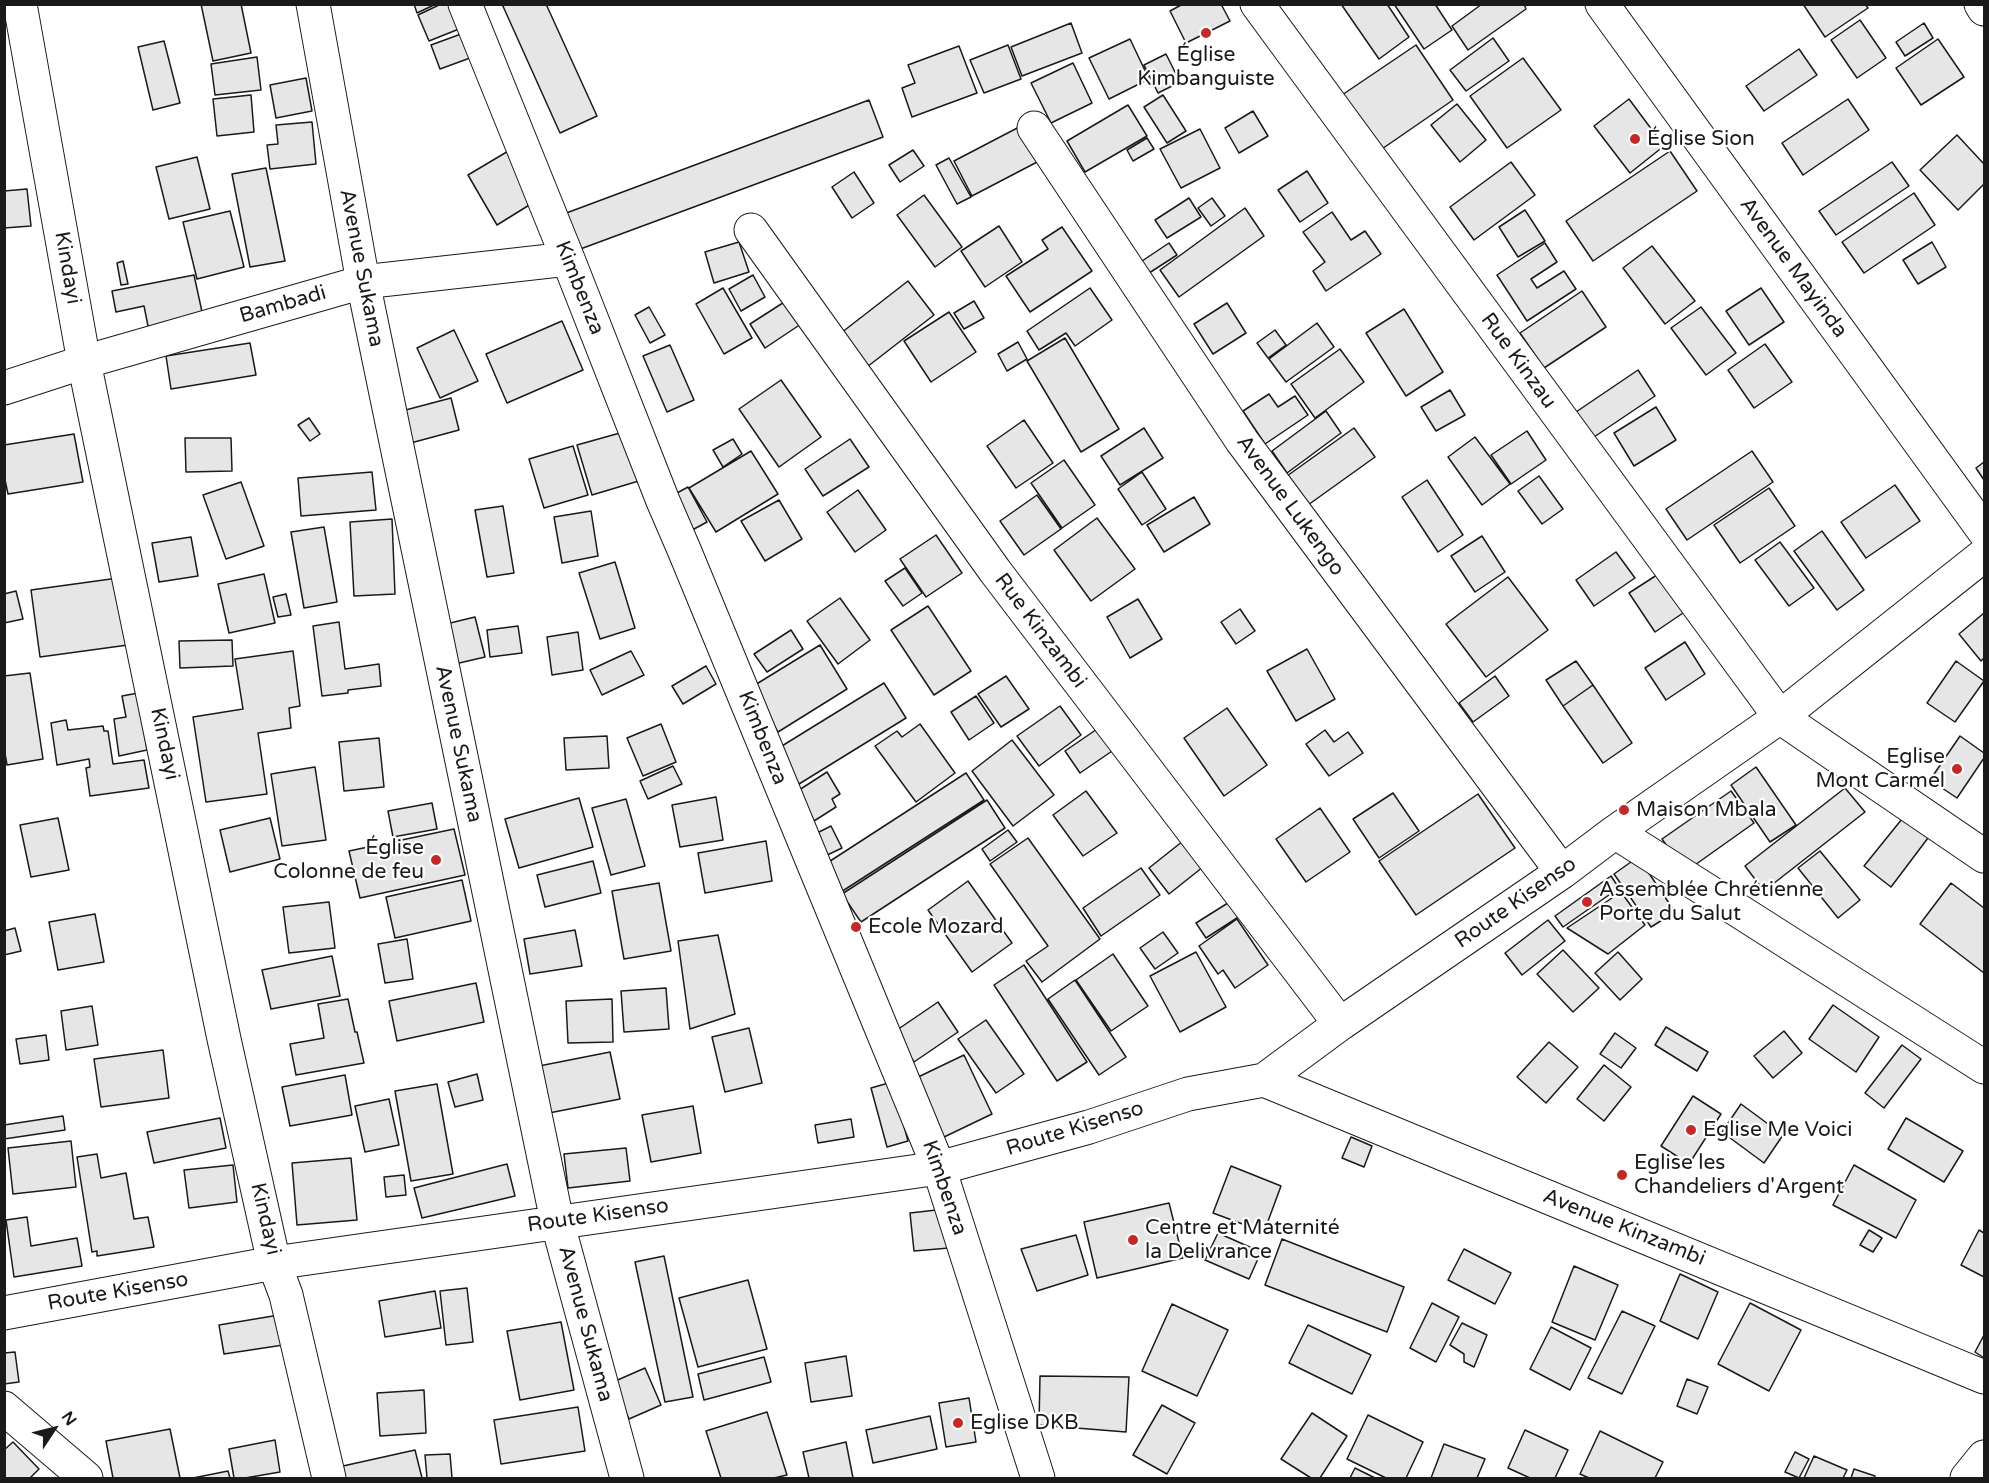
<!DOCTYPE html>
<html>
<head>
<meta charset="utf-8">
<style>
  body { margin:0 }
  #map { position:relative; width:1989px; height:1483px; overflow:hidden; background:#fff; font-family:"Varela Round",sans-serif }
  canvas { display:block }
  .frame { position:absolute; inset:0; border:6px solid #1a1a1a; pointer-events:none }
  .north { position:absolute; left:24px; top:1399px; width:60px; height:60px; -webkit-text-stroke:4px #fff; paint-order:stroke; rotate:55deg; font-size:16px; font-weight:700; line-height:24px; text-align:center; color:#1a1a1a }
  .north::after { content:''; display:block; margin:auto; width:21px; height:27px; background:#1a1a1a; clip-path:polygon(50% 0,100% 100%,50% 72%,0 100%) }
</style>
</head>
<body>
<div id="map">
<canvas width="1989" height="1483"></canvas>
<div class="frame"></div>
<div class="north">N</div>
</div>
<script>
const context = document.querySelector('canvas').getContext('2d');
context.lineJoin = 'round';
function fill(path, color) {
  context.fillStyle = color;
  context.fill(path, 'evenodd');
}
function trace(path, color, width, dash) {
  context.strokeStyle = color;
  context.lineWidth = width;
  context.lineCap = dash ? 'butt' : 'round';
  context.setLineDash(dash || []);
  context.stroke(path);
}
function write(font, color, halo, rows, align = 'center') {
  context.font = font + ' "Varela Round",sans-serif';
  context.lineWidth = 4.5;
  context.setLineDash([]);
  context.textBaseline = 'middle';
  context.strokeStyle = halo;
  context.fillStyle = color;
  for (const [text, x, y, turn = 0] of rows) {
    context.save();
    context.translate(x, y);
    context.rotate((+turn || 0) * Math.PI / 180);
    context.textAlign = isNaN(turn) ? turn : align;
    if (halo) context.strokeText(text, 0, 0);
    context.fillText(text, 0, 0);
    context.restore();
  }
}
const building = new Path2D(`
  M201,4h40l10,49 -38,8z
  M414,4h22l-19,9z
  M441,4h7l11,25 -30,12 -11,-26z
  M502,4h44l51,112 -37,17z
  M1183,4h38l9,17 -44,22 -16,-32z
  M1341,4h46l22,33 -30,22z
  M1394,4h41l17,26 -28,19z
  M1482,4h42l2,5 -58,41 -16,-24z
  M1803,4h62l3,4 -43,29z
  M1860,20l26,38 -29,20 -26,-38z
  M1071,23l11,30 -60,23 -11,-29z
  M1924,23l9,15 -28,18 -9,-14z
  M461,34l9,24 -30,11 -9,-24z
  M1493,38l16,23 -43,30 -16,-21z
  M1130,39l19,40 -40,20 -20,-41z
  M1938,39l26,38 -43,28 -25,-37z
  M164,41l16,62 -27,7 -15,-63z
  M1008,45l13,34 -37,14 -14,-33z
  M1416,45l37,55 -74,51 -37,-56z
  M959,46l18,47 -65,24 -10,-29 13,-5 -7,-18z
  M1799,49l18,26 -53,36 -18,-25z
  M1166,54l14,28 -22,11 -14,-28z
  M257,57l4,33 -46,5 -4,-31z
  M1523,58l38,52 -54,38 -37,-52z
  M1073,63l19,40 -41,20 -20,-40z
  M306,78l6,33 -36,7 -6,-33z
  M251,95l3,37 -37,4 -4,-37z
  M1163,95l23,36 -19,12 -23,-36z
  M1629,99l35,47 -34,27 -36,-47z
  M1848,99l21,31 -66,45 -21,-32z
  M869,100l14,37 -308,114 -14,-36z
  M1457,104l29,36 -26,22 -29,-37z
  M1128,105l19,31 -62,36 -18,-31z
  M1253,111l15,25 -29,17 -14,-25z
  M312,122l4,42 -46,5 -3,-24 11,-1 -2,-19z
  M1023,125l18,35 -69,36 -18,-35z
  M1200,129l20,39 -39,20 -21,-39z
  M1957,135l27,29v20l-26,26 -38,-40z
  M1147,138l7,11 -21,12 -6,-11z
  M510,150l29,49 -42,26 -29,-50z
  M913,150l11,16 -24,16 -11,-17z
  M1670,151l27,40 -104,70 -27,-40z
  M197,157l13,52 -41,10 -13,-52z
  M949,158l22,39 -14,7 -21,-39z
  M1511,162l24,33 -61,45 -24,-33z
  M1892,162l17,24 -73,49 -17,-24z
  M266,168l19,93 -35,6 -18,-93z
  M1307,171l21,32 -28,19 -22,-32z
  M854,172l20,31 -22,15 -20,-31z
  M27,189l4,37 -27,2v-37z
  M1914,193l21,32 -71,48 -22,-31z
  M924,195l38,52 -27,20 -38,-52z
  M1189,198l12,19 -34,21 -12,-18z
  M1212,198l13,18 -14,10 -13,-18z
  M1245,208l19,28 -85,61 -19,-27z
  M1525,210l20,31 -27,16 -19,-30z
  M230,211l14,56 -47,12 -14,-57z
  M1332,212l19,28 14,-9 16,23 -55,37 -13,-20 12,-9 -22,-30z
  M999,226l23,36 -37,25 -24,-36z
  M1062,227l30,44 -62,41 -24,-36 42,-27 -6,-9z
  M739,242l10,30 -35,11 -9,-31z
  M1932,242l14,25 -28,17 -15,-24z
  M1169,243l8,12 -31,20 -7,-12z
  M1545,243l12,19 -26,17 6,9 27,-17 12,18 -49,32 -30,-46z
  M1652,246l43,55 -30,23 -42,-56z
  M123,261l5,23 -7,1 -4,-22z
  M194,275l10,46 -55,10 -5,-25 -28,6 -4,-21z
  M753,275l12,22 -24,14 -12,-22z
  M908,281l26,34 -67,52 -26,-34z
  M723,288l29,50 -28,16 -28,-50z
  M1090,288l22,32 -37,26 -9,-13 -27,17 -12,-19z
  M1761,288l23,34 -35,23 -23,-34z
  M1582,291l24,36 -62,41 -24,-35z
  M789,299l15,23 -39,26 -15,-24z
  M974,301l10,17 -20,11 -10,-16z
  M1227,303l19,30 -33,21 -19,-30z
  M649,307l16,28 -15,8 -15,-28z
  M1701,307l35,46 -30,22 -35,-47z
  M1404,309l39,63 -37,24 -40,-63z
  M949,312l27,40 -45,30 -27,-41z
  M562,321l21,49 -76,33 -21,-49z
  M1317,323l17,24 -48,35 -17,-23z
  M454,330l24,51 -38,17 -23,-50z
  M1275,330l11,15 -18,13 -11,-15z
  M1065,338l54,91 -38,23 -54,-91z
  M1018,342l9,17 -20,12 -9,-17z
  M250,343l6,32 -85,14 -5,-33z
  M1765,344l27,38 -38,26 -26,-38z
  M670,345l24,55 -27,12 -24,-56z
  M1340,349l24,33 -49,36 -24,-34z
  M1638,370l17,26 -64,43 -18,-25z
  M781,380l40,57 -42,30 -40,-58z
  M1450,390l15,25 -29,16 -15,-24z
  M1269,394l9,13 17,-11 13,19 -43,29 -22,-33z
  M451,398l8,32 -52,14 -9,-32z
  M1656,407l20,33 -42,26 -20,-33z
  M1326,411l15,22 -54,40 -15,-22z
  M309,418l11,16 -10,7 -12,-16z
  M1024,420l29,43 -37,25 -29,-42z
  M1144,428l19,30 -43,27 -19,-29z
  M1354,428l21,29 -67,48 -21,-29z
  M627,431l15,49 -50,15 -15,-50z
  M1527,431l19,29 -35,24 -20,-29z
  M74,434l9,48 -75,12 -4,-19v-30z
  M1475,437l35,47 -28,21 -34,-48z
  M185,438h46l1,33 -46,1z
  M733,439l9,15 -19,13 -10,-17z
  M850,439l19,28 -46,29 -18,-27z
  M573,446l15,49 -44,13 -15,-49z
  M751,451l27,43 -62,38 -27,-44z
  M1752,451l21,31 -86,58 -21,-31z
  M1064,460l31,45 -33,23 -31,-45z
  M1984,462v18l-8,-12z
  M372,472l4,38 -75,6 -3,-38z
  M1142,472l24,37 -24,16 -24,-36z
  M1539,476l24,33 -21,15 -24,-33z
  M1427,480l36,55 -25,17 -36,-55z
  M241,482l23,64 -38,13 -23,-64z
  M1895,485l25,36 -54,37 -25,-36z
  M688,487l19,35 -24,13 -19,-35z
  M1769,488l26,38 -55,37 -26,-38z
  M858,490l28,40 -31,22 -28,-40z
  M1037,495l24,34 -37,26 -24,-34z
  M1194,497l16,27 -46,28 -17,-27z
  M779,500l23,39 -37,22 -24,-40z
  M503,506l11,67 -27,4 -12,-67z
  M591,511l7,45 -36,7 -8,-46z
  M1097,518l38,51 -44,32 -37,-51z
  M392,519l3,75 -41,2 -4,-74z
  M324,527l13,75 -33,6 -13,-76z
  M1822,531l42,59 -27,20 -43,-59z
  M936,535l26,38 -36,24 -26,-38z
  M1482,536l23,36 -30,20 -24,-36z
  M191,537l7,39 -39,6 -7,-39z
  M1780,542l34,46 -25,18 -34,-46z
  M1616,552l19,26 -41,28 -18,-26z
  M615,562l20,66 -35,11 -21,-66z
  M905,568l17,25 -19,13 -18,-25z
  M1660,573l26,38 -31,21 -26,-39z
  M264,574l11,49 -46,10 -11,-49z
  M1508,577l40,53 -62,47 -40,-53z
  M118,578l10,67 -88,12 -9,-67z
  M16,591l7,28 -19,4v-29z
  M286,594l5,21 -13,2 -5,-20z
  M840,598l30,42 -32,24 -31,-43z
  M1138,599l24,40 -32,19 -23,-41z
  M928,606l43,65 -37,24 -43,-65z
  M1240,609l15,22 -19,13 -15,-22z
  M1984,613v45l-3,3 -22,-27z
  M475,617l10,40 -30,7 -9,-40z
  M339,622l6,47 34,-5 2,22 -33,4v3l-26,3 -9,-70z
  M518,626l4,27 -32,4 -3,-27z
  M791,630l12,19 -36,23 -13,-18z
  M578,632l5,38 -31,5 -5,-38z
  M232,640l1,26 -53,2 -1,-27z
  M1685,642l20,32 -39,26 -21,-32z
  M820,645l27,44 -69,43 -28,-44z
  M1307,649l28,50 -39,22 -29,-50z
  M293,651l7,55 -11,2 2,20 -33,5 9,61 -61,8 -13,-85 50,-8 -8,-50z
  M631,651l13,24 -42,20 -12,-25z
  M1576,661l17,24 -30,21 -17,-26z
  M1956,661l28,20 -29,41 -28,-19z
  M706,666l10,18 -33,20 -11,-18z
  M30,673l13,86 -36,6 -3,-17v-72z
  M1006,676l23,33 -28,18 -23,-33z
  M1495,676l14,20 -36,26 -14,-19z
  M884,683l22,35 -107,66 -22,-35z
  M1593,685l39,58 -29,20 -40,-57z
  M138,693l9,57 -28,6 -5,-37 12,-2 -4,-21z
  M976,696l18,27 -25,17 -18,-28z
  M1060,706l21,29 -42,31 -22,-30z
  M1227,708l40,57 -43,31 -40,-58z
  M66,720l2,10 35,-4 1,5h4l5,33 31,-4 5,28 -59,8 -4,-28 4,-1 -1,-8 -32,6 -6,-42z
  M661,724l15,38 -33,14 -16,-38z
  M920,724l35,49 -39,29 -41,-56 22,-15 5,6z
  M1103,725l15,22 -38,26 -15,-22z
  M1325,730l9,12 14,-10 15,21 -34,23 -23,-32z
  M607,736l2,32 -43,2 -2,-32z
  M1960,736l24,17v5l-27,40 -27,-18z
  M379,738l5,49 -40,4 -5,-49z
  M1012,740l42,55 -41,31 -41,-55z
  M673,766l9,18 -34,15 -8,-18z
  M315,767l11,73 -44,6 -11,-72z
  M1756,767l40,58 -26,17 -39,-57z
  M827,772l13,22 -8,5 4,8 -22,14 -18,-29z
  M966,773l18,27 -143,92 -17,-27z
  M1845,788l20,24 -101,79 -19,-25z
  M1086,791l31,42 -34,23 -30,-41z
  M1731,791l23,32 -69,49 -23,-33z
  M1393,793l26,38 -40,27 -26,-39z
  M1478,794l37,54 -99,67 -37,-54z
  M716,797l7,43 -43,7 -8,-42z
  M579,798l14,49 -74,21 -14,-49z
  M626,799l19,67 -34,9 -19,-67z
  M987,800l18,28 -144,94 -19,-28z
  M432,803l5,26 -44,8 -5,-26z
  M1320,808l30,44 -44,30 -30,-43z
  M1906,814l25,20 -40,53 -27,-21z
  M58,818l11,52 -38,7 -11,-52z
  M270,818l10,41 -50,13 -10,-42z
  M831,826l11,22 -21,10 -10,-22z
  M454,829l11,46 -105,23 -11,-47z
  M1008,830l9,12 -27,19 -8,-12z
  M1188,837l20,26 -39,31 -20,-26z
  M1028,838l72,101 -58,43 -16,-21 22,-15 -58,-82z
  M766,841l6,40 -67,12 -7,-40z
  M1820,851l40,49 -22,18 -40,-50z
  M1638,857l37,55 -24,15 -37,-53z
  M593,861l8,32 -56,14 -8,-32z
  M1141,868l19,27 -59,41 -18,-28z
  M1611,876l8,12 -56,39 -8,-11z
  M462,880l9,41 -76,17 -9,-41z
  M968,881l44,62 -40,29 -44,-62z
  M659,883l12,68 -47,8 -12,-68z
  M1951,883l33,25v65l-64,-49z
  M1621,892l24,33 -37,29 -41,-26z
  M1231,901l9,15 -34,22 -10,-15z
  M329,902l6,46 -46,5 -6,-46z
  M95,914l9,48 -46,8 -9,-48z
  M1237,919l31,46 -33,23 -12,-18 -5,4 -19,-28z
  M1548,920l17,21 -43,34 -17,-22z
  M15,928l6,23 -17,4v-24z
  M575,930l7,36 -52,8 -6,-35z
  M1163,932l15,21 -23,16 -15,-21z
  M718,935l17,79 -45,15 -12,-88z
  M407,939l6,40 -28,4 -7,-39z
  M1563,950l36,38 -26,24 -36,-38z
  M1196,952l30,55 -46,25 -30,-56z
  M1618,952l24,27 -22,21 -25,-27z
  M1113,954l35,52 -37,25 -35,-51z
  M332,956l8,40 -69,13 -9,-39z
  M1024,965l63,97 -30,19 -63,-96z
  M1075,980l51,77 -27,18 -51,-76z
  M476,983l8,39 -87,19 -8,-40z
  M666,988l3,41 -45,3 -3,-41z
  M348,999l7,33h2l7,31 -68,12 -6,-31 34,-6 -6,-34z
  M612,999l1,43 -45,1 -2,-42z
  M938,1002l20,30 -44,30 -20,-30z
  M1833,1005l46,32 -23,35 -47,-33z
  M92,1006l6,39 -32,5 -5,-39z
  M986,1020l38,54 -28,19 -38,-54z
  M1666,1027l42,25 -11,19 -42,-26z
  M749,1028l13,55 -37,9 -13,-55z
  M1784,1031l18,22 -29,25 -19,-22z
  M1615,1033l21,15 -15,20 -21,-14z
  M46,1035l3,25 -29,4 -4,-25z
  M1549,1042l29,25 -32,36 -29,-26z
  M1902,1045l19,14 -37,49 -19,-15z
  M163,1050l6,48 -68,9 -7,-48z
  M610,1052l10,47 -71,14 -10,-47z
  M964,1055l28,59 -50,24 -28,-59z
  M1604,1065l27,22 -27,34 -27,-22z
  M477,1074l6,26 -28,7 -7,-25z
  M345,1075l7,40 -62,11 -8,-39z
  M892,1082l16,59 -21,6 -16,-59z
  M437,1084l16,90 -42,7 -16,-90z
  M1693,1096l28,18 -32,50 -28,-18z
  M389,1099l10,46 -34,7 -10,-46z
  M1741,1104l42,31 -19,28 -42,-31z
  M693,1106l8,47 -50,9 -9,-47z
  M63,1116l2,14 -61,9v-14z
  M220,1118l6,30 -72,15 -7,-31z
  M1906,1118l57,33 -19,31 -56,-33z
  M851,1119l3,18 -36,6 -3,-18z
  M1351,1137l21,9 -8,21 -22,-9z
  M71,1141l5,46 -63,7 -5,-46z
  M626,1148l4,33 -62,7 -4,-34z
  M97,1154l4,24 25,-5 8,46 14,-2 6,30 -57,9v-5l-5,1 -15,-95z
  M351,1158l6,62 -60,5 -5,-62z
  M507,1164l8,32 -93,22 -8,-30z
  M233,1165l4,37 -48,6 -5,-38z
  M1854,1165l62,35 -20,38 -63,-33z
  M1231,1166l50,20 -17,46 -51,-19z
  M404,1175l2,20 -20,2 -2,-20z
  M1169,1203l14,55 -86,20 -13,-56z
  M945,1209l4,39 -35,3 -4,-38z
  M27,1217l4,29 46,-8 5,28 -68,11 -8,-57z
  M1869,1230l13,8 -9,14 -13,-7z
  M1979,1230l5,3v44l-23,-12z
  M1218,1233l43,19 -12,27 -44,-19z
  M1076,1235l12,40 -51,16 -16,-42z
  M1282,1239l122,48 -17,45 -122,-47z
  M1464,1249l47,24 -16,31 -47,-24z
  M664,1256l29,141 -28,5 -30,-140z
  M1574,1266l44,19 -23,55 -43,-18z
  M1680,1274l38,18 -20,47 -38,-18z
  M748,1280l19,69 -69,18 -19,-69z
  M467,1288l6,54 -27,3 -6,-54z
  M435,1291l6,37 -56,9 -6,-36z
  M1432,1303l27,14 -23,45 -26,-14z
  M1750,1303l51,27 -32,61 -51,-27z
  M1172,1304l56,26 -31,66 -55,-25z
  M1622,1311l33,15 -33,68 -34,-16z
  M285,1314l5,30 -66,10 -5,-29z
  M561,1322l13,68 -54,10 -13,-69z
  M1462,1323l25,12 -13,32 -10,-5v-8l-14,-9z
  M1308,1325l63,30 -19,39 -63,-31z
  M1551,1327l40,21 -21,42 -40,-21z
  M1984,1335v23l-9,-6z
  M15,1352l4,30 -15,2v-31z
  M846,1356l6,40 -41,6 -6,-39z
  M764,1357l7,25 -67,18 -6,-26z
  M645,1368l16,37 -32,14 -16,-37z
  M1040,1376l89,1 -3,55 -87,-7z
  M1687,1379l21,8 -11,27 -20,-8z
  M424,1390l2,43 -46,3 -3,-43z
  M969,1398l7,44 -30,5 -7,-44z
  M1162,1405l33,18 -28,51 -34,-19z
  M578,1407l7,44 -84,13 -7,-44z
  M767,1412l20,63 -13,3h-53l-15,-47z
  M1312,1413l35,23 -27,42h-9l-30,-19z
  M1368,1415l55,27 -17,36h-20l-39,-19z
  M930,1416l7,33 -64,14 -7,-33z
  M170,1429l10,49h-67l-7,-37z
  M1525,1430l43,20 -13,28h-25l-22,-10z
  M1600,1431l63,31 -8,16h-66l-9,-4z
  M275,1440l5,32 -35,6h-11l-5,-29z
  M13,1442l26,27 -9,9h-26v-28z
  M846,1442l7,36h-44l-6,-26z
  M1444,1444l41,15 -8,19h-46z
  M415,1450l7,28h-77l-2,-12z
  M1795,1452l14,7 -10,19 -14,-6z
  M450,1454l2,24h-25l-2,-23z
  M1814,1456l33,14 -4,8h-39z
  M1355,1468l20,10h-25z
  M1854,1469l21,7 -1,2h-23z
  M228,1471l2,7h-37z`);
const minor = new Path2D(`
  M20,4l64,358 140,677 50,224 12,32 43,183
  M313,4l50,278 194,939 70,257
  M465,4l103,255 95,242 22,51 254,616 99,310
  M1257,4l523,713 204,139
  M1602,4l382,527
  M1981,4l3,5
  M1034,128l208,313 320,431
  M751,230l244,341 345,453
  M4,388l80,-26 279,-80 205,-23
  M1615,832l369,235
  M1264,1080l720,297
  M4,1313l270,-50 665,-95 150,-41 99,-33 76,-14 76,-56 222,-152 53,-40 165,-115 204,-162
  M4,1408l82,70
  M1967,1478l17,-21`);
const markers = [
  [1206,33,6,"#c62828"],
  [1635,139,6,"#c62828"],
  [1957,769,6,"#c62828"],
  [1624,810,6,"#c62828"],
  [436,860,6,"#c62828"],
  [1587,902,6,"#c62828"],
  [856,927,6,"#c62828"],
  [1691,1130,6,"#c62828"],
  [1622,1175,6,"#c62828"],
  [1133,1240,6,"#c62828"],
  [958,1423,6,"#c62828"]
];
const poiNames = [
  ["Église",1206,55,"center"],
  ["Kimbanguiste",1206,79,"center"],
  ["Église Sion",1647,139],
  ["Eglise",1945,757,"right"],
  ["Mont Carmel",1945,781,"right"],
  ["Maison Mbala",1636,810],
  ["Église",424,848,"right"],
  ["Colonne de feu",424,872,"right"],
  ["Assemblée Chrétienne",1599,890],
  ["Porte du Salut",1599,914],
  ["Ecole Mozard",868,927],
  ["Eglise Me Voici",1703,1130],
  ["Eglise les",1634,1163],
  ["Chandeliers d'Argent",1634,1187],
  ["Centre et Maternité",1145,1228],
  ["la Delivrance",1145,1252],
  ["Eglise DKB",970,1423]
];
const streetNames = [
  ["Kindayi",67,268,80],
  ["Avenue Sukama",361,268,79],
  ["Avenue Mayinda",1793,268,54],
  ["Kimbenza",579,288,68],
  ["Bambadi",283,305,-16],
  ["Rue Kinzau",1518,361,54],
  ["Avenue Lukengo",1290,506,54],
  ["Rue Kinzambi",1040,631,53],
  ["Kimbenza",762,738,68],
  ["Kindayi",164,744,78],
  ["Avenue Sukama",458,744,78],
  ["Route Kisenso",1516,903,-35],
  ["Route Kisenso",1075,1129,-17],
  ["Kimbenza",944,1188,71],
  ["Route Kisenso",598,1216,-8],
  ["Kindayi",265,1219,77],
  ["Avenue Kinzambi",1624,1228,22],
  ["Route Kisenso",118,1292,-10],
  ["Avenue Sukama",585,1324,75]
];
fill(building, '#e6e6e6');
trace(building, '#1a1a1a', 1.5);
trace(minor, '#1a1a1a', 35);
trace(minor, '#fff', 33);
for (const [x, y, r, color] of markers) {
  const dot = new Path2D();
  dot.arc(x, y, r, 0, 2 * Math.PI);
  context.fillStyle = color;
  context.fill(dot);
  trace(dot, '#fff', 2);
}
write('21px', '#1a1a1a', '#fff', poiNames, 'left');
write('21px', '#1a1a1a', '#fff', streetNames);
</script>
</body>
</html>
